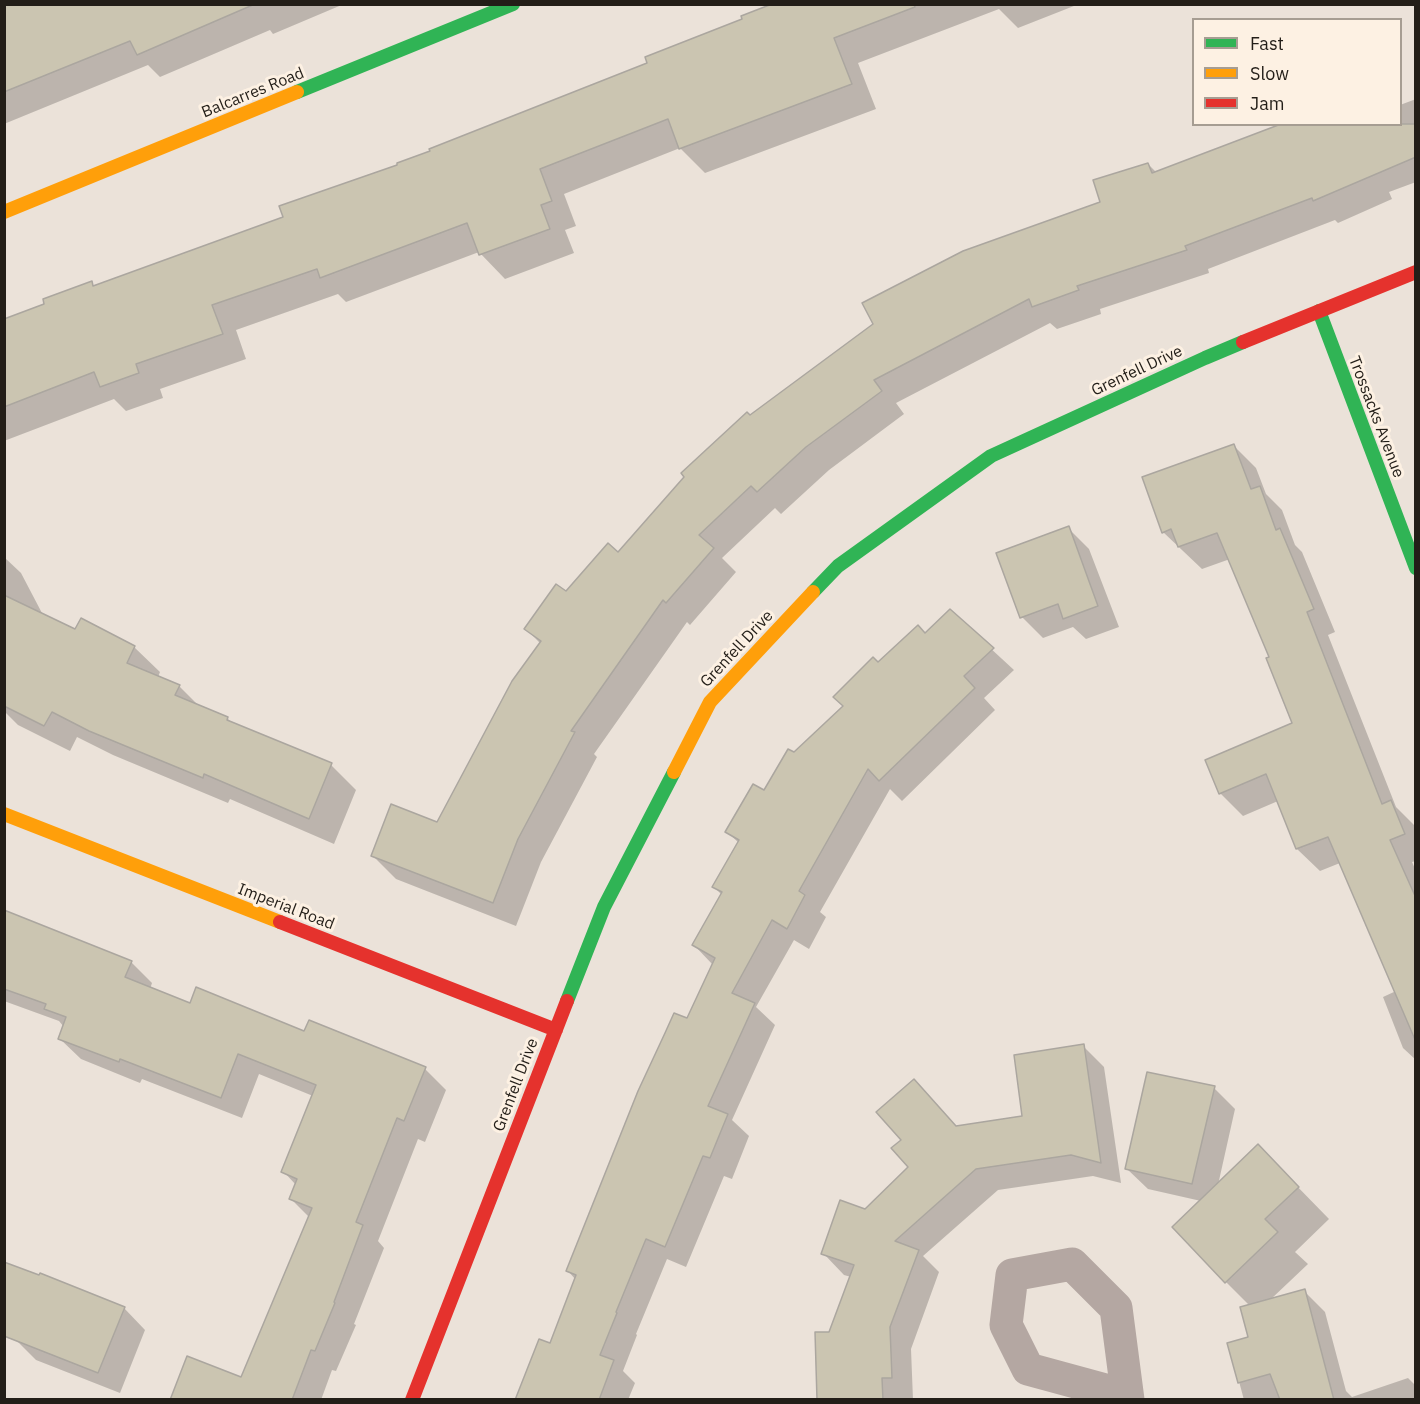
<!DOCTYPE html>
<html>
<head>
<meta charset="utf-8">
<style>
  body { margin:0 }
  #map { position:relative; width:1420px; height:1404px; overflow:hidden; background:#ebe2d9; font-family:"IBM Plex Sans",sans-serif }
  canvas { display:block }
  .frame { position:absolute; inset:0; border:6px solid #231e18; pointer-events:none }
  .legend { position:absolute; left:1192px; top:18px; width:210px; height:108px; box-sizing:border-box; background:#fdf1e3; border:2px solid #a69d92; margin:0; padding:8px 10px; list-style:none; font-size:18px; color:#231e18 }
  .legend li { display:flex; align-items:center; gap:12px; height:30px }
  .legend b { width:30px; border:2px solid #a69d92 }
</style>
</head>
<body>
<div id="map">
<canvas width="1420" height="1404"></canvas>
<div class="frame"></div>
<ul class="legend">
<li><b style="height:8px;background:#30b455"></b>Fast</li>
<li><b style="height:8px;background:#ff9f0a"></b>Slow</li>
<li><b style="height:8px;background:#e5322d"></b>Jam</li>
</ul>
</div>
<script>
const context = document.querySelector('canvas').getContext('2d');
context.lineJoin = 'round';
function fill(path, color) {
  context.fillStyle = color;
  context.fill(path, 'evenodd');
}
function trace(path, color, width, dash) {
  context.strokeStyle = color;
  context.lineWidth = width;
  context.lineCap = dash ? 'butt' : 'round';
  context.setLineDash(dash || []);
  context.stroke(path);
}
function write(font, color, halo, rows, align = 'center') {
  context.font = font + ' "IBM Plex Sans",sans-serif';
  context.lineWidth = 6;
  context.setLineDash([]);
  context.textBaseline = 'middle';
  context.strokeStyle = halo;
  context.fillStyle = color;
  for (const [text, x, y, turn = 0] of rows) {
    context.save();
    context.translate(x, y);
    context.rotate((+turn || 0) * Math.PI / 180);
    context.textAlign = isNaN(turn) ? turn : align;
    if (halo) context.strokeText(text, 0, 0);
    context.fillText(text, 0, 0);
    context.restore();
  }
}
const shadow = new Path2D(`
  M4,4h340l-71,30 -3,-4 -110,47 -12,-12 -144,59z
  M776,4h303l-61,24 -19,-19 -141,54 18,46 -171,64 -25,-25 -116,46 12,32 -11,4 9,23 -69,26 -26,-27 -133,50 -8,-8 -102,36 10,29 -86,30 3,9 -37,13 -12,-12 -110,42v-120l42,-16 45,-22 4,4 190,-69 114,-52 250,-102z
  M1416,99v83l-27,10 3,7 -54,24 -3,-3 -127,49 1,4 -109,36 1,5 -44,15 -7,-6 -154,80 8,11 -75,56 -48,44 -6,-6 -53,50 14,14 -46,53 -3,-3 -93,132 3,3 -56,105 -25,64 -120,-47 -24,-24 66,-31 103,-180 -15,-15 40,-36 53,-39 131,-137 352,-214 46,-39 9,9 120,-45 -2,-4h125v-19z
  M1234,446l22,22 10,26 16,16 13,35 7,7 33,80 -7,3 68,172 18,18 2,5v31l-4,1 4,9v189l-13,-12 -20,-51 13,-6 -56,-128 -20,8 -23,-22 -19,-48 -35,15 -23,-23 74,-69 -23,-66 -41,-99 -28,10 -39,-37z
  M1068,528l21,21 30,78 -33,12 -13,-12 -30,11 -21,-21z
  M4,557l17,16 22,42 33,16 58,16 26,25 -2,5 21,9 20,20 28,12 6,6 98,41 25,25 -22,54 -104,-45 -2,4 -115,-48 -36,-18 -7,14 -52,-26 -14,-14z
  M950,611l64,59 -30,28 11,12 -93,91 -12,-12 -70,123 6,5 -17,32 -15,-9 -38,67 19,18 -43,95 17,16 -17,43 -8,-3 -38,91 -19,-8 -31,75 1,1 -14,36 12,12 -7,17h-111l34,-55 25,-65 -8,-9 145,-306 -19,-20 28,-50 -8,-8 25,-44 -12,-11 38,-40 29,-38 51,-48 33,-42 48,-29z
  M4,912l127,50 21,21 -2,6 41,16 114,28 120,36 21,21 -21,52 -7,-3 -40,102 6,7 -30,76 2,1 -20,46 -4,-1 -11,30h-150l70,-21 69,-161 -19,-19 5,-14 -13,-14 30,-75 -54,-22 -17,44 -100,-39 -2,4 -59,-24 -22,-21 5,-11 -5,-6 -55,-20z
  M1083,1046l21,21 17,116 -28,-7 -95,14 -75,66 16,16 -28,77 2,51h-94l11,-67 21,-56 -7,-2 -21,-22 42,-43 45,-43 -7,-27 11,-59 43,46 67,-9z
  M1214,1088l21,21 -17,76 71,-7 40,41 -34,33 13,12 -38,36 34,-9 21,21 21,79 6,6 56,-19 8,8v14h-172l-15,-56 21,-6v-32l-24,-24 -25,-81 -53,-12 -22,-21z
  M4,1263l120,45 21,22 -25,63 -84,-33 -19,-19 -13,-5z`);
const building = new Path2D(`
  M4,4h251l-118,51 -7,-14 -126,51z
  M772,4h142l1,3 -81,31 18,46 -173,65 -11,-30 -128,50 12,32 -11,4 9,24 -71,26 -12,-32 -147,55 -3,-9 -105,36 11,29 -87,30 3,9 -39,14 -6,-15 -90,35v-88l40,-15 -1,-5 49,-18 1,5 190,-69 -4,-11 118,-41v-2l33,-12 -1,-2 218,-86 -2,-6 97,-38 -1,-3z
  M1281,124h135v33l-103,44 -1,-3 -127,48 2,4 -110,36 2,4 -47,17 -3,-8 -155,81 8,11 -76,56 -49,45 -6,-6 -52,49 15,13 -48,55 -3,-3 -92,131 4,1 -57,107 -25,64 -122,-47 20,-52 46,18 75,-141 29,-40 -17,-12 32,-45 10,7 42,-48 10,9 66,-75 -3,-4 66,-61 3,3 123,-91 -11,-21 101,-52 137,-49 -7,-22 55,-17 4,10z
  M1234,444l17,45 9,-3 16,44 4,-2 34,81 -7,3 75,192 9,-4 14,34 -15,6 26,58v144l-88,-205 -32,12 -30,-75 -47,20 -14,-34 87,-37 -26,-65 3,-1 -52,-124 -39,14 -7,-18 -9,4 -20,-56z
  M1069,526l29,80 -35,13 -5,-15 -38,14 -24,-65z
  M4,595l71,34 6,-11 54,28 -8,17 53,22 -5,10 53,22 -1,3 105,43 -23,56 -105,-45 -1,4 -114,-47 -37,-19 -8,14 -40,-20z
  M950,609l44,39 -30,28 11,12 -96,93 -11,-12 -69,122 6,4 -18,34 -15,-9 -40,73 23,10 -47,103 20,8 -18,44 -7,-2 -38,91 -19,-8 -30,73 1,1 -17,42 14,5 -15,40h-84l24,-61 11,4 26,-68 -10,-4 72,-180 27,-58 9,-20 13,5 28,-60 -23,-13 30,-53 -10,-5 27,-47 -14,-8 28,-48 11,6 24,-41 6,3 49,-46 -10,-9 40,-40 5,5 40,-37 7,8z
  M4,910l128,51 -7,16 65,26 6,-16 108,44 5,-11 117,47 -22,54 -7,-3 -41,104 7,3 -29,77 1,1 -20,48 -4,-1 -19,50h-122l17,-44 54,21 71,-169 -23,-9 8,-20 -16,-7 35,-87 -78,-31 -17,44 -101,-39 -1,3 -61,-23 8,-22 -22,-8 2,-5 -42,-15z
  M1084,1044l17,119 -30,-8 -95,14 -81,72 24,9 -29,77 2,51h-10l1,22h-66l-2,-68h14l25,-67 -33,-11 19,-54 25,9 43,-42 -17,-19 10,-8 -25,-28 38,-33 42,47 66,-10 -8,-61z
  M1147,1072l68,14 -23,98 -67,-15z
  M1258,1144l41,43 -34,32 13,13 -53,51 -53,-56z
  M4,1262l35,13 1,-2 85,34 -27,66 -94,-37z
  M1305,1289l29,111h-54l-10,-26 -32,9 -11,-40 21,-6 -8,-30z`);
const street = new Path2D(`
  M1127,1396l-99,-27 -22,-44 6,-50 60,-11 44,44 12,92`);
const fast = new Path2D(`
  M297,92l216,-88
  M1319,311l97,257
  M813,592l25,-26 153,-110 214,-98 38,-16
  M567,1001l37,-94 70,-135`);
const slow = new Path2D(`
  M4,212l293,-120
  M674,772l36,-70 103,-110
  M4,814l276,108`);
const jam = new Path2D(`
  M1243,342l173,-70
  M280,922l276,108
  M412,1400l155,-399`);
const streetNames = [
  ["Balcarres Road",253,93,-22],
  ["Grenfell Drive",1137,371,-25],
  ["Trossacks Avenue",1376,417,69],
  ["Grenfell Drive",737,649,-47],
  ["Imperial Road",286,907,21],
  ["Grenfell Drive",516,1085,-69]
];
fill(shadow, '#0003');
fill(building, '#cbc5b1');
trace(building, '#aba69f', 1.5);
trace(street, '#b4a7a2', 33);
trace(fast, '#30b455', 14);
trace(slow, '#ff9f0a', 14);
trace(jam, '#e5322d', 14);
write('16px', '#231e18', '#fdf1e3', streetNames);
</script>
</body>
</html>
